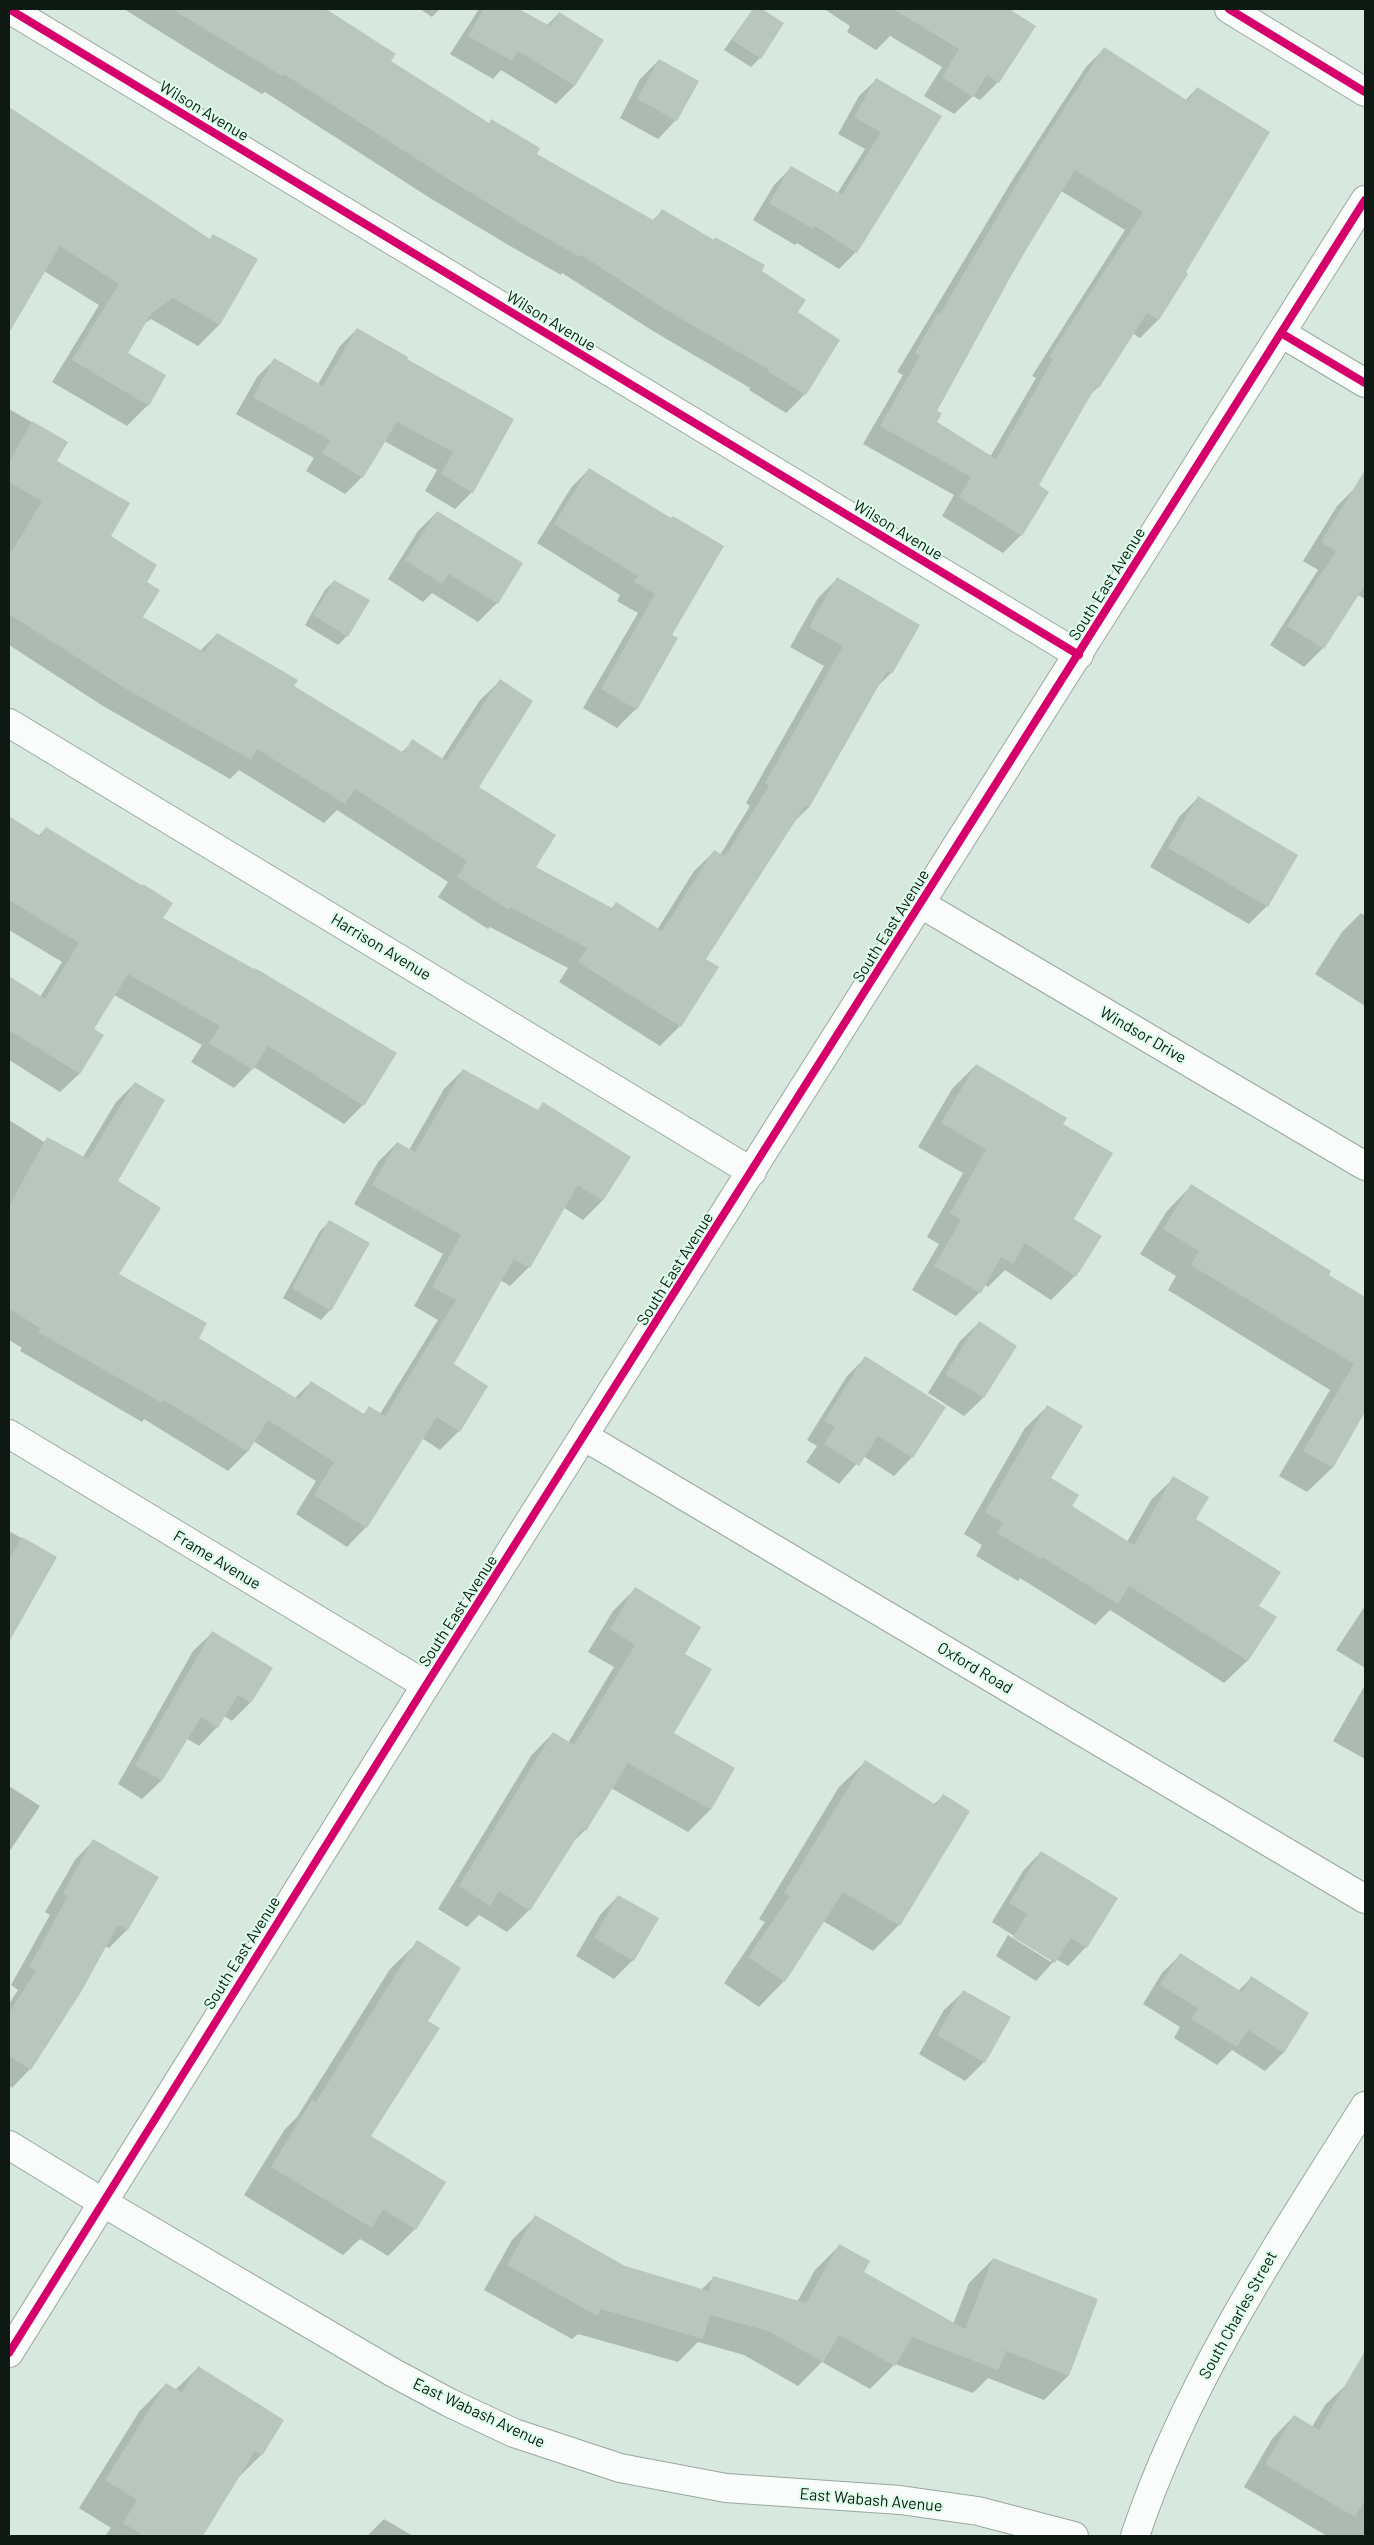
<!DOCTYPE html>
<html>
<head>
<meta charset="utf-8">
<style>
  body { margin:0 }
  #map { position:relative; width:1374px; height:2545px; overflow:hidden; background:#d7e9de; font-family:Barlow,sans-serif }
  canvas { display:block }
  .frame { position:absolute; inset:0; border:10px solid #0d1912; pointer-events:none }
</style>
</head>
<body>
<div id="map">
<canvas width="1374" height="2545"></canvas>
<div class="frame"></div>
</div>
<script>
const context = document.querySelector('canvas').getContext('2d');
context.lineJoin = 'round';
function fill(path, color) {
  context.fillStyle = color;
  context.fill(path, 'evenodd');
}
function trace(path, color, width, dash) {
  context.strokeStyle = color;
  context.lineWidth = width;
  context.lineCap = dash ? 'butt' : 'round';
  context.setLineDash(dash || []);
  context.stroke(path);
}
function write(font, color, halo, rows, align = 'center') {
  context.font = font + ' Barlow,sans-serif';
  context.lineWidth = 4;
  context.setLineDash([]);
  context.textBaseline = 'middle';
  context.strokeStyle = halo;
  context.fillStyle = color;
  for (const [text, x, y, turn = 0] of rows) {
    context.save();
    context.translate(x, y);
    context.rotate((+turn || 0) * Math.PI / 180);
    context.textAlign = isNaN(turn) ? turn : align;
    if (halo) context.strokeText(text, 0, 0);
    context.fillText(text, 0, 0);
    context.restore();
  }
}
const shadow = new Path2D(`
  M124,9h200l70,45 -4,7 145,94 117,66 11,-11 50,31 2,-3 45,34 36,41 43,27 -34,54 -19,19 -37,-23 1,-2 -97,-57 -91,-58 -1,2 -51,-29 -80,-48 -165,-106 -3,2 -45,-27z
  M420,9h20l-8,8z
  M479,9h38l29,17 13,-13 43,27 -28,46 -18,18 -55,-34 -8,9 -43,-25z
  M753,9h6l23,14 -22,35 -9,9 -27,-17z
  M824,9h183l27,17 -36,56 -18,18 -7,-4 -19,18 -30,-18 18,-29 -52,-31 -14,14 -29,-18 3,-6z
  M1104,49l81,52 12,-13 -13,185 3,1 -29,46 -18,18 -8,-5 -34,54 -11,11 -50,88 -16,49 -18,18 -61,-37 12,-21 -91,-51 40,-69 -6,-3 116,-193 73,-112zM1061,191l64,39 -93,146 4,2 -46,79 -55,-35 1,-11 39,-75z
  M659,60l17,60 -18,19 -38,-21 20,-39z
  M876,80l65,37 -85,135 -17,17 -42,-26 -2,2 -42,-25 21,-35 17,-17 46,26 28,-45 -27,-15 21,-38z
  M9,109l200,131 4,-5 6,90 -21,21 -47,-27 -7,5 -18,30 22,51 -21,21 -75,-44 47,-77 -55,-34 -29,50 -6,6z
  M357,329l48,31 108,60 -41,72 -17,17 -30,-18 12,-21 -53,-29 -22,36 -17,17 -39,-23 8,-13 -78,-44 21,-37 17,-17 44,24 22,-38z
  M9,409l57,33 -11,19 90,121 -3,36 58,33 17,-17 76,52 108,67 12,-12 29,18 38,-59 20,-19 -23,106 57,80 77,42 5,-5 41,26 37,-59 20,-19 6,3 30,-49 -4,-3 78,-137 -34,-19 28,-49 20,-20 53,95 -15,15 -68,120 -16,16 -87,136 -25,66 -20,20 -101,-64 9,-14 -78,-41 -2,2 -50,-32 10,-15 -111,-72 -13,13 -85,-53 -9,9 -127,-73 -94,-61z
  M589,469l82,50 -1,116 -34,74 -19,19 -34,-20 55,-95 -21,-12 3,-6 -83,-52 34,-55z
  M1356,487l9,6v106l-7,-4 -35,53 -19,19 -34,-22 48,-75 -15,-9 34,-55z
  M437,512l84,51 -24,40 -19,19 -46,-29 -9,9 -35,-23 30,-48z
  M334,581l13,55 -9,9 -33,-20 20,-35z
  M1198,798l69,108 -18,18 -99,-57 29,-50z
  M9,818l29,18 8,-8 125,75 -9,15 201,187 -19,19 -90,-57 -20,21 -43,-26 11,-17 -88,-50 -21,34 10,6 -24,39 -19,18 -51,-32v-82l31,19 22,-35 -53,-32z
  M1361,913l4,3v90l-50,-32 27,-42z
  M976,1065l85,59 12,95 27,18 -25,39 -24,24 -46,-30 -17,17 -4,-3 -4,8 -24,24 -44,-26 27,-46 -12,-7 36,-64 -45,-26 34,-58z
  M463,1070l74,41 6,-7 59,97 -19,19 -20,-13 -34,60 -19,19 -10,-6 -48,85 7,66 -19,19 -18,-12 -56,89 -19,20 -51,-33 20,-33 -63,-40 -6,11 -19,19 -84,-52 -2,3 -122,-71 2,-3 -13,-8v-220l35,22 4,-4 35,19 33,-55 19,-19 -18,98v93l80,64 97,61 17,-17 52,33 6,-7 11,6 58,-94 -24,-14 29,-52 -89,-50 24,-42 19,-19 12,7 35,-61z
  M1191,1186l136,90 38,22v113l-33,57 -25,24 -28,-16 51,-86 -162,-100 8,-14 -36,-22 27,-43z
  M329,1222l1,88 -9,10 -38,-22 37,-67z
  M979,1323l36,23 -32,52 -19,18 -36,-23 32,-52z
  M865,1358l47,99 -18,19 -31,-20 -24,28 -33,-22 11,-16 -10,-6 40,-64z
  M1048,1406l2,73 21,28 56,35 24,-42 23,-22 21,42 63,86 17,11 -28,44 -23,22 -114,-73 -15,15 -75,-47 -2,3 -42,-25 6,-11 -18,-11 61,-106z
  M9,1531l47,27 -40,69 -7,7z
  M635,1589l49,65 -12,80 62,35 -24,41 -22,22 -77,-44 -26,42 -15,15 -41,65 -22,22 -28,-17 -12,12 -29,-18 93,-153 22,-23 15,10 46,-76 -26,-15 25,-41z
  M1365,1606v62l-29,-18z
  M212,1633l38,70 -18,18 -8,-5 -7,11 -18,19 -13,-8 -25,43 -19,18 -24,-15 75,-133z
  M1365,1685v74l-32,-18z
  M865,1762l68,43 10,-9 -44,129 -26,26 -50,-30 -39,60 -25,26 -35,-24 41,-61 -6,-3 80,-132z
  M9,1786l31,20 -31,46z
  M93,1841l64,37 -30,52 -18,18 -4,-2 -75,123 -18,19 -3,-2v-82l9,-14 -7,-5 39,-70 -5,-3 30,-52z
  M1041,1852l45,95 -18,19 -12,-7 -20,22 -40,-25 12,-21 43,27v-3l-59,-37 31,-51z
  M618,1896l15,64 -19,19 -38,-23 24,-41z
  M418,1942l8,79 -56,115 45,93 -27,27 -28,-17 -17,16 -99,-60 41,-66 12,-12 93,-148z
  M1180,1955l58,36 13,-13 33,74 -19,19 -33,-21 -15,15 -43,-27 6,-11 -37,-23 19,-31z
  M963,1992l21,70 -19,19 -46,-27 25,-44z
  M536,2216l88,51 77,23 13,-13 83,25 18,-32 24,-24 23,27 91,51 16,-41 24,-24 104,41 -29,76 -24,24 -56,-22 -15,15 -78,-29 -25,25 -48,-27 -24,24 -54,-31 -46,-13 -20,20 -100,-28 -6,5 -88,-49 28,-50z
  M198,2368l63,87 -25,25 -35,56h-96l6,-8 -32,-20 60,-96 27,-28 9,6z
  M1348,2383l17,10v38l-11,20 11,7v78h-38l-83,-49 28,-48 22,-23 18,11 13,-22z
  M384,2519l29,17h-46z`);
const building = new Path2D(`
  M172,9h154l70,45 -5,7 98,62 2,-4 49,29 -3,6 118,67 7,-12 52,31 1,-3 50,28 -3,6 44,29 -8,12 42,28 -34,55 -39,-24 1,-2 -97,-56 -90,-58 -1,2 -51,-29 -81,-49 -164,-105 -2,2z
  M484,9h35l31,17 9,-14 45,28 -29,46 -57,-35 -6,10 -44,-25z
  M753,9h9l22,14 -23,36 -29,-19z
  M893,9h116l27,17 -37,57 -12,-8 -14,22 -31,-20 17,-28z
  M1104,47l84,54 9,-14 73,45 -84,140 2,2 -29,46 -12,-7 -48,75 -3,-2 -57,99 10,7 -27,44 -63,-39 12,-20 -91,-51 40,-70 -5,-3 23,-40 2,1 91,-154zM1075,170l68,42 -94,145 4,2 -57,100 -59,-37 5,-9 -5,-2 85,-155z
  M659,59l40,22 -22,40 -40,-22z
  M876,78l66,38 -85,137 -42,-27 -2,3 -44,-26 22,-37 51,29 39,-63 -27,-15z
  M9,107l201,132 3,-5 45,25 -38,66 -47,-27 -22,16 -23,39 38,22 -17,31 -77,-46 47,-76 -59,-38 -51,87z
  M357,328l51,29 -1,2 107,60 -41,74 -32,-19 12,-22 -56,-30 -34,56 -41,-25 8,-13 -77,-43 21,-39 49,28z
  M32,421l36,21 -11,19 73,42 -19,33 46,29 -10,17 13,8 -17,27 61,35 13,-19 81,47 -4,6 110,67 8,-14 34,22 54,-82 33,22 -54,86 77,48 -20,32 76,41 4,-6 46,29 52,-81 11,6 44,-70 -4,-3 78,-137 -34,-19 28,-50 83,48 -28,49 -5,-3 -78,137 -4,-2 -99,153 13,8 -38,60 -103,-65 9,-14 -77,-41 -1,3 -52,-33 10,-16 -112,-72 -10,15 -88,-55 -6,11 -128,-73 -114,-73v-58l33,-55 -33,-19v-20z
  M589,468l82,50 2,-2 51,30 -52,89 6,3 -41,72 -36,-21 54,-95 -21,-12 4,-6 -84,-52z
  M1365,470v115l-41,64 -37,-23 49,-75 -15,-9z
  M437,511l86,52 -25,41 -49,-30 -7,10 -37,-24z
  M334,580l36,20 -22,37 -35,-22z
  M1198,796l100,59 -30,52 -100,-59z
  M9,816l31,20 6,-9 96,59 1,-2 30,19 -10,15 91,51 1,-1 142,85 -33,53 -96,-60 -15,24 -44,-27 11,-17 -92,-52 -34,55 10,6 -24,39 -71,-44v-54l36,23 34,-56 -70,-43z
  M976,1064l91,54 -4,6 50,29 -39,66 28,17 -26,41 -51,-34 -12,21 -12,-7 -20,36 -47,-27 27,-46 -11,-7 36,-64 -45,-26z
  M463,1069l75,41 5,-8 88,55 -28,44 -25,-16 -48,83 -16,-9 -60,105 34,22 -28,46 -23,-15 -70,111 -53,-33 20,-33 -66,-42 -20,32 -84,-52 -2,3 -124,-71 2,-4 -31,-19v-103l38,-69 41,22 47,-77 30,18 -47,81 43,27 -42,66 88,49 -8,15 100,62 12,-19 53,33 5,-8 16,10 71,-116 -24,-13 29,-52 -89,-50 25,-43 18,10z
  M1191,1184l140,87 -2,4 36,22v115l-32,56 -30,-17 51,-87 -163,-99 8,-14 -36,-22z
  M329,1220l41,23 -39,68 -39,-23z
  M979,1321l38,25 -33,52 -39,-24z
  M865,1356l81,51 -33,51 -35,-22 -19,30 -35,-22 11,-17 -11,-6z
  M1047,1405l36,21 -32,52 28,17 -7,11 62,39 39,-69 36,21 -13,22 85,53 -22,34 18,11 -29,44 -119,-75 -11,18 -76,-47 -1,2 -44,-26 6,-10 -18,-11z
  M22,1537l35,20 -48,85v-83z
  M635,1587l66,40 -16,27 27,15 -38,64 61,35 -24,42 -83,-47 -42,68 -4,-2 -52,82 -31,-20 -9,15 -31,-20 94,-154 21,13 61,-100 -25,-16z
  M212,1631l61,37 -22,35 -13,-8 -20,33 -17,-11 -39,64 -27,-16z
  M865,1760l71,45 7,-11 27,17 -70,115 -57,-34 -58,90 -37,-25 42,-61 -6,-3z
  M93,1839l66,38 -31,53 -10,-5 -37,67 -50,78 -22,-14v-43l27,-42 -7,-4 39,-71 -5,-3z
  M1041,1851l77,47 -31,50 -16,-10 -16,25 -42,-26 14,-23 -18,-11z
  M618,1895l41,23 -25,43 -40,-23z
  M417,1940l44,28 -33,53 12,7 -69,108 75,46 -30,48 -33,-21 -11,19 -101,-61 41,-67 4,2z
  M1180,1953l62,39 9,-16 58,37 -25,40 -36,-23 -11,17 -46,-28 7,-11 -38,-23z
  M963,1990l48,27 -26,46 -48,-28z
  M535,2215l90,51 84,25 4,-15 93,27 33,-59 31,17 -6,11 101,57 28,-71 105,41 -29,77 -68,-27 5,3 -8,18 -86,-33 -17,29 -56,-31 -16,27 -55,-31 -58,-16 -7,24 -102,-30 -4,7 -90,-51z
  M1365,2351v149l-10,17 -90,-53 29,-49 25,15z
  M198,2366l86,54 -22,36 -7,-5 -52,85h-59l-21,-13 14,-23 -32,-20 61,-97 16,10z`);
const minor = new Path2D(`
  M9,9l1070,646
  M1229,9l136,83
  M1281,333l84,50
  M9,723l743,449
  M921,904l444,262
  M9,1434l417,251
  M585,1437l780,462
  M9,2145l93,57 290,170 58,31 64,30 106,35 106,20 174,12 78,11 96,25
  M1135,2536c52,-155 143,-292 230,-430`);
const secondary = new Path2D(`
  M9,2353l417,-668 939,-1485`);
const cycleway = new Path2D(`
  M9,9l1070,646
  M1229,9l136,83
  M1281,333l84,50
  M9,2353l417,-668 939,-1485`);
const streetNames = [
  ["Wilson Avenue",204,111,31],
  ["Wilson Avenue",551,321,31],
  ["Wilson Avenue",898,530,31],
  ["South East Avenue",1107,584,-58],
  ["South East Avenue",891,926,-58],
  ["Harrison Avenue",381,947,31],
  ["Windsor Drive",1143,1035,30],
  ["South East Avenue",675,1269,-58],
  ["Frame Avenue",217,1560,31],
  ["South East Avenue",458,1611,-57],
  ["Oxford Road",975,1668,31],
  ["South East Avenue",242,1953,-58],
  ["South Charles Street",1238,2315,-61],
  ["East Wabash Avenue",479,2413,25],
  ["East Wabash Avenue",871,2500,5]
];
fill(shadow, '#0003');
fill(building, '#b8c6be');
trace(minor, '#99a79f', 30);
trace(secondary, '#99a79f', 30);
trace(minor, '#f9fcfa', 28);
trace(secondary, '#f9fcfa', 28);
trace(cycleway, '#d6006c', 8);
write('16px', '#0d1912', '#ddfeea', streetNames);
</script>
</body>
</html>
